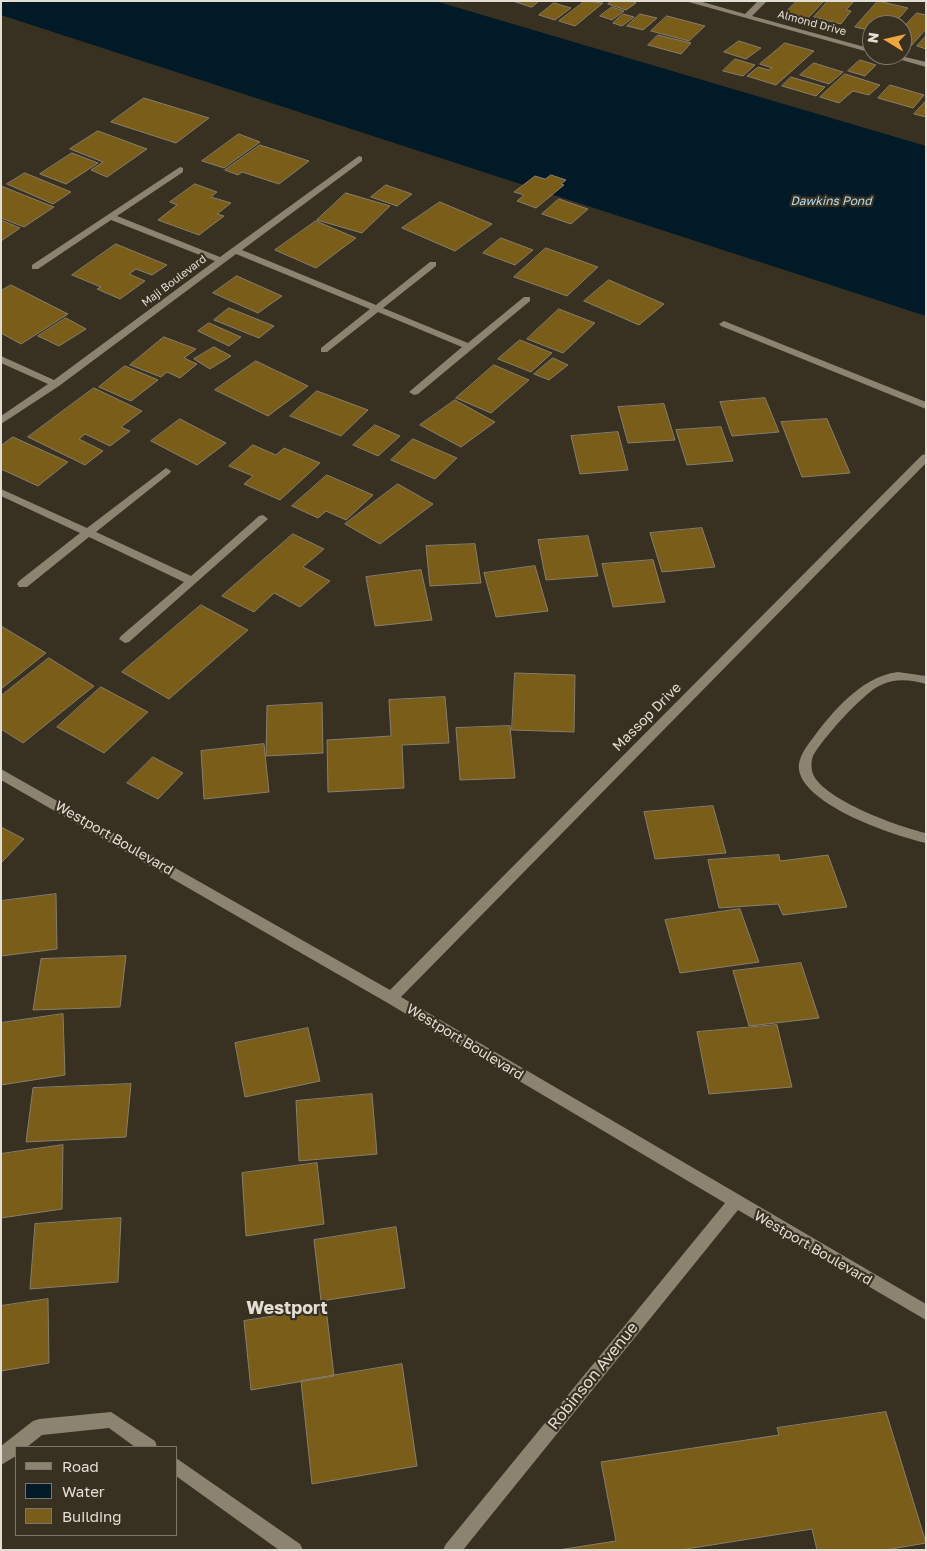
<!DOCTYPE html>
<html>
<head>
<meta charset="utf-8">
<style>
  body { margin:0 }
  #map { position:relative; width:927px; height:1551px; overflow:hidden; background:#383021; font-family:"Golos Text",sans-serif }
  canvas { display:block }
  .frame { position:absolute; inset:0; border:2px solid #e3ded4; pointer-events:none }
  .legend { position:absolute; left:15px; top:1446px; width:162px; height:90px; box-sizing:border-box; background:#383021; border:1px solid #7c7669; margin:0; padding:6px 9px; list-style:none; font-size:15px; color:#e3ded4 }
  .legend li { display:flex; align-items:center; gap:10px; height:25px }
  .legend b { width:25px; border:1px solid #7c7669 }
  .north { position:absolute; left:862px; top:15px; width:50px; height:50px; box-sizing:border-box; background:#383021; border:1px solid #7c7669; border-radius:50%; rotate:279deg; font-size:14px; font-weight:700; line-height:20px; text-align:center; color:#e3ded4 }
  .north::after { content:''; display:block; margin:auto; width:18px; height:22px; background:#eea73c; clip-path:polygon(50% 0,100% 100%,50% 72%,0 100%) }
</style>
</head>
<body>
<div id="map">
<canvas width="927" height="1551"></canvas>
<div class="frame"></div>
<ul class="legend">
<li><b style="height:6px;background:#8c8371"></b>Road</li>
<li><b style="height:14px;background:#001a27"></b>Water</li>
<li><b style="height:14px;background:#7a5d19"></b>Building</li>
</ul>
<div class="north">N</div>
</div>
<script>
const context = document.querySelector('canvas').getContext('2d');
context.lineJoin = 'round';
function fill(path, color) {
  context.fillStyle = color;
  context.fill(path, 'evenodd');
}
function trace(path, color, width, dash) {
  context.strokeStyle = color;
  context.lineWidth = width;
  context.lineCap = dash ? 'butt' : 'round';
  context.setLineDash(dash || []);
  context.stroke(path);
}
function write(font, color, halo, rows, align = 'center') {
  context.font = font + ' "Golos Text",sans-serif';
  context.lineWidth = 4.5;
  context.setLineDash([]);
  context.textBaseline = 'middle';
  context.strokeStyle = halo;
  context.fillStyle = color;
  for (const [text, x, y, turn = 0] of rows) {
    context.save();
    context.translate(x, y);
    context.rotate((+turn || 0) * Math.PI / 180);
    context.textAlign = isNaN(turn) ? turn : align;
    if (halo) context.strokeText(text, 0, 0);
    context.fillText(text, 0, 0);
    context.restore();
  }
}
const water = new Path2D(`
  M1,1h434l491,145v170l-925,-301z`);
const building = new Path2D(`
  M513,1h26l-7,6z
  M585,1l18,2 -28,23 -16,-5z
  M612,1h19l5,2 -10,7 -18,-6z
  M797,1h27l-16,17 -22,-6z
  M828,1h26l-8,9 5,1 -10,13 -27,-7z
  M878,1l30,7 -15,17h-21v6l-17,-4z
  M554,3l17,5 -16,12 -16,-5z
  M612,7l12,4 -12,9 -12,-4z
  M917,13l9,2v14l-15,17 -9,-3v-14z
  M623,14l11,3 -12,9 -9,-3z
  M640,14l17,4 -14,12 -16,-4z
  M667,16l38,10 -16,15 -38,-10z
  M658,35l33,8 -10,11 -33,-9z
  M926,36v13l-9,-3z
  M739,41l22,7 -15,11 -22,-7z
  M785,43l29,8 -38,34 -29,-9 11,-9 11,3 3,-2 -12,-4z
  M735,59l20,6 -12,11 -20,-5z
  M860,60l16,5 -11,11 -17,-5z
  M814,63l29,9 -14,12 -29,-9z
  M845,74l35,11 -11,10 -16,-4 -14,12 -19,-6z
  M791,77l34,10 -9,9 -34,-10z
  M890,85l34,10 -11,13 -35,-10z
  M144,98l65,20 -33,25 -65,-21z
  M926,101v16l-12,-3z
  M98,131l49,18 -40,28 -16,-7 12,-8 -33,-13z
  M239,134l21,8 -36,26 -22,-7z
  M260,145l49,16 -30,23 -37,-12 -4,3 -13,-5z
  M72,153l26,10 -32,21 -26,-10z
  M25,173l46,19 -18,12 -46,-20z
  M551,175l15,5 -5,4 3,1 -28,23 -19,-7 7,-6 -10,-3 21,-16 10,3z
  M195,184l22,8 -6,5 20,6 -14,11 7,2 -25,19 -41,-15 19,-15 -7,-3z
  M386,185l26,9 -15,12 -26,-9z
  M1,186l53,21 -30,20 -23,-9z
  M346,193l44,13 -28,27 -45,-13z
  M559,199l29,10 -17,15 -29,-10z
  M440,202l52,22 -37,27 -53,-23z
  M1,220l19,8 -19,13z
  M316,221l40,17 -40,30 -41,-18z
  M501,238l32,12 -18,15 -32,-12z
  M116,244l51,21 -15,10 -16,-6 -7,5 16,7 -25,18 -23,-10 4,-2 -29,-12z
  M546,248l52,19 -31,29 -53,-19z
  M237,276l45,20 -24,17 -45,-20z
  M609,280l55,24 -25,21 -55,-24z
  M11,285l57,29 -47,30 -20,-11v-42z
  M229,308l45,18 -15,12 -45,-18z
  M559,309l36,14 -32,30 -36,-14z
  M66,318l20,11 -27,17 -21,-10z
  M209,323l32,14 -12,9 -31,-15z
  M164,337l32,12 -12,9 13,6 -17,14 -13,-6 -6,5 -31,-12z
  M520,340l32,13 -21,19 -33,-13z
  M214,347l17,9 -21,13 -16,-10z
  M553,358l15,7 -19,15 -15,-6z
  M256,361l52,25 -40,30 -53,-26z
  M494,365l35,15 -38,33 -35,-15z
  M125,366l33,14 -27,21 -32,-14z
  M94,388l48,23 -21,16 9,4 -20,15 -25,-12 -6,5 24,12 -18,14 -57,-28z
  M317,391l51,19 -27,26 -51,-20z
  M765,398l14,34 -47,4 -12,-34z
  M455,400l40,22 -34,25 -41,-22z
  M664,404l11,36 -47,3 -10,-36z
  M180,419l46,24 -29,22 -46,-24z
  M827,419l23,54 -48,4 -21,-55z
  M375,425l25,11 -22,20 -25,-11z
  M721,427l12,34 -46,4 -11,-35z
  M618,432l10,38 -48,4 -9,-38z
  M13,437l55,25 -30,24 -37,-17v-23z
  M413,439l44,19 -22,21 -44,-19z
  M253,445l23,10 8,-7 36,15 -40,37 -36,-16 9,-8 -24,-10z
  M327,475l46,20 -27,25 -20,-9 -8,7 -26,-12z
  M398,484l35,20 -53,40 -35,-20z
  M702,528l13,39 -53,5 -12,-39z
  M293,534l31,15 -21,18 27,14 -30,26 -26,-14 -20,19 -32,-16z
  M588,536l10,40 -52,4 -8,-40z
  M475,544l6,39 -51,3 -4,-40z
  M653,560l12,42 -52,5 -11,-43z
  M535,566l13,45 -52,6 -12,-44z
  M421,570l11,50 -57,6 -9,-49z
  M201,605l47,25 -79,69 -47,-27z
  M1,626l45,27 -45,36z
  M49,658l45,28 -71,57 -22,-14v-33z
  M515,673l60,2 -1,57 -62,-2z
  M101,687l47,25 -44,41 -47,-26z
  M445,697l4,46 -47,2 2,43 -76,4 -1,-52 64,-4 -2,-36z
  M322,703l1,50 -57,3 1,-50z
  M510,726l5,52 -55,2 -4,-52z
  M264,744l5,48 -65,7 -3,-48z
  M153,757l30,16 -25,26 -31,-16z
  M713,806l13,47 -71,6 -11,-47z
  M1,827l23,12 -23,24z
  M779,855l1,6 48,-6 19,52 -64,8 -5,-11 -59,4 -11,-48z
  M56,894l1,55 -56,7v-55z
  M740,909l19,53 -79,11 -15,-53z
  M126,956l-6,51 -87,3 8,-51z
  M801,963l18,55 -70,8 -16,-55z
  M63,1014l2,61 -64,10v-62z
  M777,1025l15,62 -83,7 -12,-62z
  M308,1028l12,53 -75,16 -10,-54z
  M131,1084l-5,53 -100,5 7,-54z
  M372,1094l5,60 -78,7 -3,-60z
  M63,1145l-1,64 -61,9v-64z
  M317,1163l7,61 -78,12 -4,-63z
  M121,1218l-3,64 -88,7 5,-65z
  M396,1227l9,61 -84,13 -7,-61z
  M48,1299l1,64 -48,8v-65z
  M326,1308l8,68 -83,14 -7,-69z
  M402,1364l15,102 -105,18 -11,-103z
  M886,1412l40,131 -41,7h-68l-5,-21 -132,21h-122l58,-9 -15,-79 178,-27 -2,-7z`);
const street = new Path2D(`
  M685,1h14l46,13 13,-13h9l-15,15 120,33v4z
  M884,55h13l29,7v5z
  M359,156l3,1v4l-120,89 134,55 54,-43h6v4l-53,42 85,35 56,-46h6v4l-112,93 -4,1 -5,-3 53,-45 -84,-35 -51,40h-6v-4l49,-39 -134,-55 -177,132 -58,38v-8l47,-32 -47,-21v-7l53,24 161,-119 -104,-41 -73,49h-6v-4l148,-98 3,1v4l-66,44 103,41z
  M724,321l202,81v7l-205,-83 -2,-2z
  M926,454v9l-525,534 525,307v16l-188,-110 -275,340h-20l3,-6 279,-341 -339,-201 -385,-222v-11l389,221 532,-535z
  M166,468l5,3 -1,2 -74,59 95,44 68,-60 4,-1 5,4 -139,123 -4,1 -6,-4 2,-3 63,-54 -95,-45 -62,50h-8l-2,-3 2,-3 61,-48 -79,-37v-7l86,39z
  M898,672l28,4v8c-15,-4 -30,-6 -45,1 -17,7 -59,54 -68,71 -2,5 -2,13 0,18 11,26 86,53 113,59v10c-31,-7 -121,-37 -127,-73 -1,-8 2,-14 6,-21 22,-31 53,-72 93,-77z
  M111,1412l44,29 2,6h-22l-26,-19 -67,7 -15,12h-11v9l-15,9v-19l32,-25 6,-2z
  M176,1458l124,86 3,6h-24l-103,-74z`);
const farStreetnames = [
  ["Almond Drive",812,23,15],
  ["Maji Boulevard",174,281,-37]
];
const farWaternames = [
  ["Dawkins Pond",831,201]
];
const streetNames = [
  ["Massop Drive",647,717,-45],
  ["Westport Boulevard",114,838,30],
  ["Westport Boulevard",465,1042,31],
  ["Westport Boulevard",813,1248,30]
];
const nearStreetnames = [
  ["Robinson Avenue",593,1376,-51]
];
const nearNeighbourhoodnames = [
  ["Westport",287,1308]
];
fill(water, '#001a27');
fill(building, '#7a5d19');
trace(building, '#877e6c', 1);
fill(street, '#8c8371');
write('11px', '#e3ded4', '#383021', farStreetnames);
write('italic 12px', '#b0def4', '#383021', farWaternames);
write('14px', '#e3ded4', '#383021', streetNames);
write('16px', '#e3ded4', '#383021', nearStreetnames);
write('bold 18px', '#e3ded4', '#383021', nearNeighbourhoodnames);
</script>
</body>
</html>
